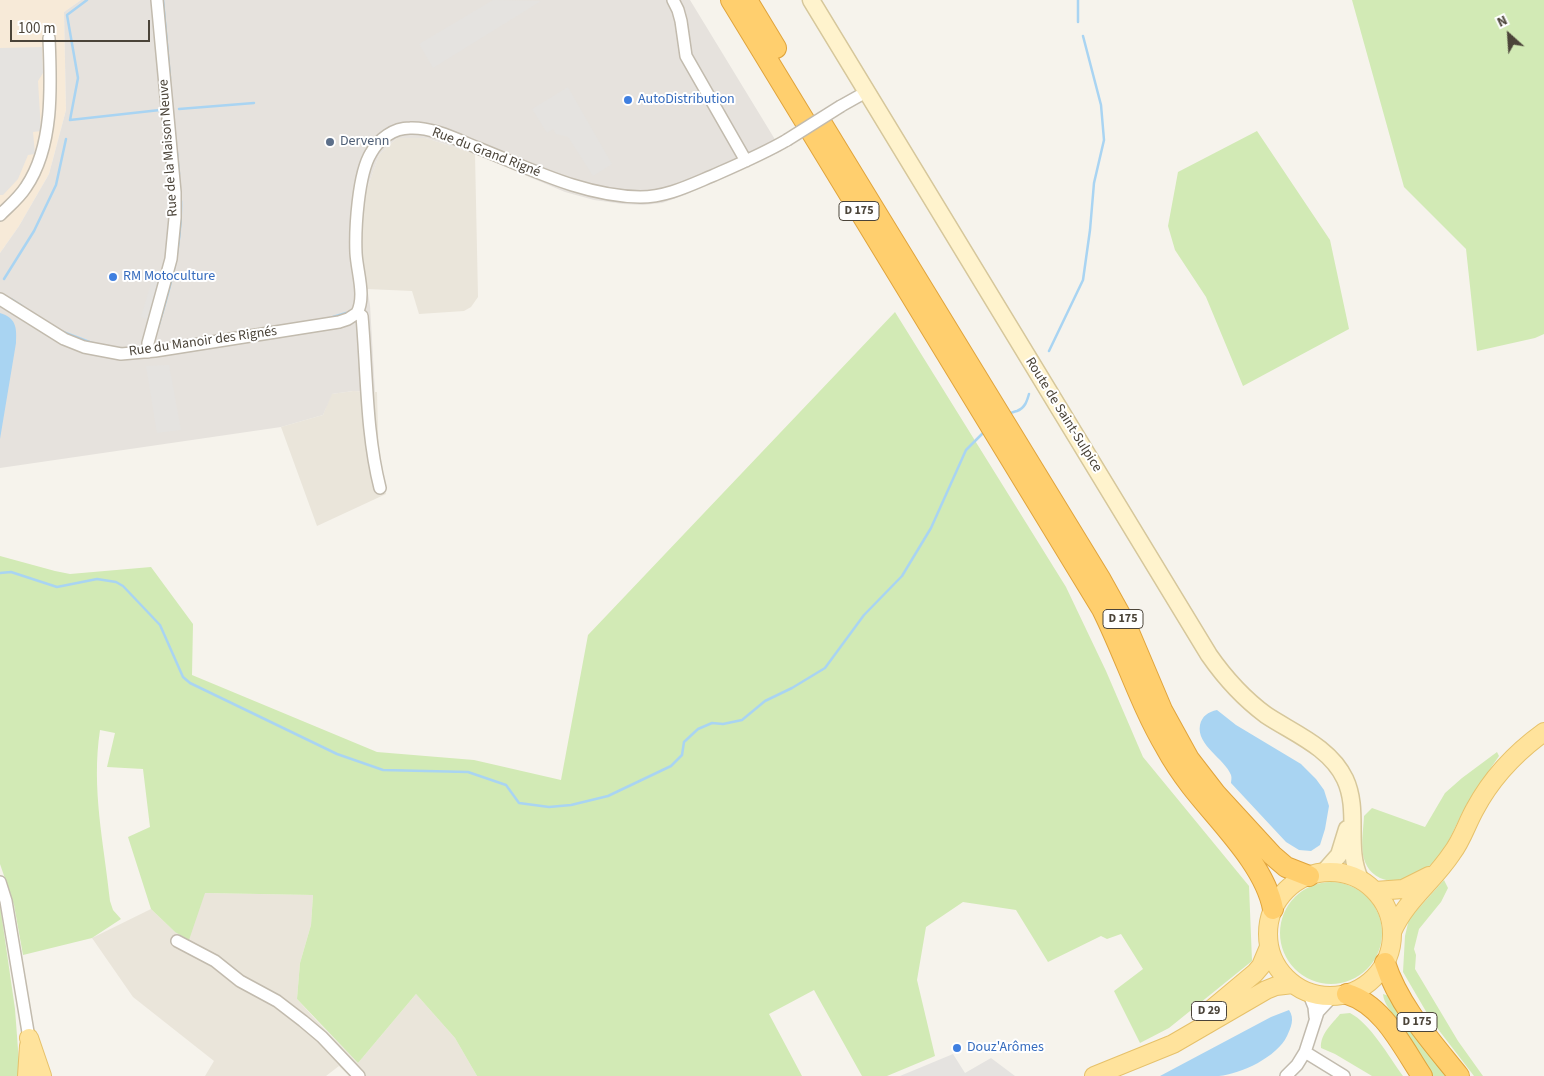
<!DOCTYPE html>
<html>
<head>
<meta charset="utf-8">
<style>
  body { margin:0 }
  #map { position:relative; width:1544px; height:1076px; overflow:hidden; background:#f6f3ec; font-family:"Source Sans 3",sans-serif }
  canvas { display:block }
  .north { position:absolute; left:1484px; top:10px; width:50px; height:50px; -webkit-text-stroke:4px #fff; paint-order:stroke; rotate:334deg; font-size:14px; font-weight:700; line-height:20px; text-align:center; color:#4b4439 }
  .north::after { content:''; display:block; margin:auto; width:18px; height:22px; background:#4b4439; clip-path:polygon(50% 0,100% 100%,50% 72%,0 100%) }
  .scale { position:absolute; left:10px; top:20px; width:140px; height:22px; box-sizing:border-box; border:2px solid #4b4439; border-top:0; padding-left:6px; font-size:15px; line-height:18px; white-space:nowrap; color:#4b4439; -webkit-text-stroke:4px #fff; paint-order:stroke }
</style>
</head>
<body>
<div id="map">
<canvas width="1544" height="1076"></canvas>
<div class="north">N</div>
<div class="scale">100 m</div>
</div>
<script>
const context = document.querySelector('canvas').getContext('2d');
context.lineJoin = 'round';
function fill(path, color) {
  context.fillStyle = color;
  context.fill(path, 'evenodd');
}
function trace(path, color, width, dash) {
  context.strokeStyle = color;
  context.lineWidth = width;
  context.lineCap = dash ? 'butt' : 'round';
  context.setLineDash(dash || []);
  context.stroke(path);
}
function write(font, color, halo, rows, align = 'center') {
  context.font = font + ' "Source Sans 3",sans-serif';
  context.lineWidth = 4;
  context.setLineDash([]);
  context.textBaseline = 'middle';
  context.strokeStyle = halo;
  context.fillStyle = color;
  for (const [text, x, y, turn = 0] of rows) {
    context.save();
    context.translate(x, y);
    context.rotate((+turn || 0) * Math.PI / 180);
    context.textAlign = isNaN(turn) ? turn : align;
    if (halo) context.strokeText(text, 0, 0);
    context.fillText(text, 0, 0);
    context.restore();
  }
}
const residential = new Path2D(`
  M397,138h29l49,16 3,143 -7,10 -7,4 -45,3 -7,-23 -45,-2 -6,-36 2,-53 16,-45z
  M353,391l24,1 2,74 7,28 -69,32 -36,-99 42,-12 8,-21z
  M204,893l109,2 -2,30 -11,38 -3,36 19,21 42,43 58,-69 39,44 22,38h-128l-10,-10 -13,10h-121l9,-15 -81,-64 -41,-59 59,-29 24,23z`);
const commercial = new Path2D(`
  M0,0h81l-17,12 2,98 -17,64 -30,52 -19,27z`);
const industrial = new Path2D(`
  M81,0h609l92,151 -97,44 -23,8 -19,2 -20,-1 -29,-4 -29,-8 -90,-38 -49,-16h-29l-18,17 -16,45 -2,53 9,52 5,87 -22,-1 -21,3 -9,21 -42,12 -281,41v-215l19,-27 30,-52 17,-64 -2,-98z`);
const green = new Path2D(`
  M1352,0h192v334l-9,4 -58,13 -11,-102 -62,-62z
  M1257,131l73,109 19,89 -106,57 -37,-89 -31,-47 -7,-24 10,-54z
  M895,312l171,275 40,84 37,86 106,129 3,75 -83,67 -29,15 -26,-52 29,-22 -22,-35 -14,5 -6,-3 -53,26 -32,-52 -53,-8 -37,25 -9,53 18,76 -48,20h-25l-48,-86 -45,24 33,62h-325l-22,-38 -39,-44 -58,69 -61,-64 3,-36 11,-38 2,-30 -108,-2 -16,47 -14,-8 -24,-23 -23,-72 22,-10 -7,-58 -36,-2 8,-34 -15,-3c-9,59 4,113 10,171l3,9 8,9 -29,19 -69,17 -9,-50 -14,-41v-308l55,15 15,3 81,-7 42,57 -1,51 185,77 97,8 87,20 27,-145z
  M1497,752l2,4c-10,15 -21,30 -30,45 -20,32 -21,60 -59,77 -9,4 -21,4 -30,0 -24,-12 -17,-40 -16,-62l8,-8 53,19 20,-34 17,-15z
  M1444,880l4,8 -7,14 -22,27 -5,20 2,6 -1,14 43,72 25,35h-9l-43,-56 -28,-48 2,-36 4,-17z
  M1280 933a51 51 0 1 1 102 0a51 51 0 1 1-102 0Z
  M0,905l15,104 5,67h-20z
  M1383,994l9,3 58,79h-20c-11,-18 -20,-37 -32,-55 -6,-9 -14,-16 -15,-27z
  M1350,1013c20,10 39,44 53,63h-31l-37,-22 -14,-6c-1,-14 11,-24 19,-34z`);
const parking = new Path2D(`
  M493,0l48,1 -108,67 -14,-24z
  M42,47l1,26 -5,8 3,50 -8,1 2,22 -7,1 -10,24 -15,16h-3v-147z
  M568,87l44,77 -19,12 -25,-39 -12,-3 -3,-5 -6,4 -15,-24z
  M154,273l9,3 -14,44 -8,-3z
  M169,365l12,65 -24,3 -11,-67z
  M953,1054l12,19 26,-15 24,18h-115z`);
const water = new Path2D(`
  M0,313c16,5 17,14 16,30l-16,96z
  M1217,710l19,15 65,39 15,15 8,11 5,16 -4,23 -5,16 -9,6 -12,-1 -13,-8 -55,-59c0,-2 1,-5 0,-8 -6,-16 -35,-30 -31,-50 2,-9 8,-13 17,-15z
  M1289,1010c6,9 2,17 -2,26 -10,21 -46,38 -68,40 -19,0 -39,0 -59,0l111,-59z`);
const stream = new Path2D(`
  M87,0l-20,15 11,63 -8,42 90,-10
  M163,0l7,78
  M1078,22v-22
  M179,109l75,-6
  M177,153l2,21
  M4,279l30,-48 22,-46 10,-46
  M11,299l11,7
  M333,317l13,-4
  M158,327c13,-41 24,-82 23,-126
  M63,332l29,11
  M1049,351l34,-71 7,-50 4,-47 10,-43 -3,-35 -18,-69
  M1009,414c2,-2 5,-2 8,-3 8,-3 10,-10 12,-17
  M0,573l11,-1 46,15 40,-8 19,3 7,4 37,39 23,52 7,6 147,71 46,16 85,2 38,13 13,18 30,4 22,-2 37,-9 63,-30 11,-11 2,-13 14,-13 14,-6 11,1 19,-4 23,-19 27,-13 33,-20 39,-53 38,-39 29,-48 35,-78 18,-18`);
const street = new Path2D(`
  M673,0l5,10 3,11 5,35 60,105
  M841,106l25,-14
  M0,215c9,-9 19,-17 26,-28 28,-41 25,-102 23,-149
  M0,299l64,40 20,8 37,7 34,-3 184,-29 9,-3 9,-6
  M357,313c9,-17 0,-41 -1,-60 -1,-24 2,-79 15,-100 8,-14 22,-25 39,-25 23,-1 48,12 68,20 53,21 105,48 162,49 26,0 48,-11 72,-21 25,-11 51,-22 75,-36
  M357,313l5,3c5,57 4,117 18,172
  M148,352v-9l23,-84 4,-41v-26l-18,-192
  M0,882l6,19 23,137
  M177,941l38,20 25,20 37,20 26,20 19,16 37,39
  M1308,992l6,15 1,10
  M1305,1052l39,24
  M1286,1076l11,-11 8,-13 13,-40 15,-16`);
const secondary = new Path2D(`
  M811,0l398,655c16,23 34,43 57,60 27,18 64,32 79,64 15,32 0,68 15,100
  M1324,872l15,-17 8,-26`);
const primary = new Path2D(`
  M1268 934a62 62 0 1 1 124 0a62 62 0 1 1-124 0Z
  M1375,891l28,-2 26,-13
  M1392,932c14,-32 41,-50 60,-79 10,-13 15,-30 23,-44 17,-32 40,-56 69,-77
  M1206,1014l49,-41 6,-7 8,-19
  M29,1038l13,38
  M27,1076l2,-30
  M1094,1076l79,-32 93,-54 10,-4 17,-2`);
const highway = new Path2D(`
  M731,0l371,609c23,46 38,95 64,139 7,13 16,26 25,38 27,35 74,79 82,123
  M747,0l29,48
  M822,124l279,456 25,45 36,85 27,49 27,35 56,61 14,12 23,9
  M1385,963c14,43 46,78 74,113
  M1347,994c36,11 55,52 75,82`);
const streetBridge = new Path2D(`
  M787,140l54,-34`);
const markers = [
  [628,100,5,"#3f7fe0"],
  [330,142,5,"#5c6f8a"],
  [113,277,5,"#3f7fe0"],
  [957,1048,5,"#3f7fe0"]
];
const shields = [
  [859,211,40],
  [1123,619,40],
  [1209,1011,35],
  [1417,1022,40]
];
const shieldNames = [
  ["D 175",859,211],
  ["D 175",1123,619],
  ["D 29",1209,1011],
  ["D 175",1417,1022]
];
const shopNames = [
  ["AutoDistribution",638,100],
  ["RM Motoculture",123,277],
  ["Douz'Arômes",967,1048]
];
const serviceNames = [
  ["Dervenn",340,142]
];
const streetNames = [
  ["Rue de la Maison Neuve",169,148,-94],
  ["Rue du Grand Rigné",486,153,21],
  ["Rue du Manoir des Rignés",203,342,-8],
  ["Route de Saint-Sulpice",1063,415,58]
];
fill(residential, '#eae5da');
fill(commercial, '#f7ead8');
fill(industrial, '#e6e2dd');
fill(green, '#d2eab5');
fill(parking, '#e5e3e0');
fill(water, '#a9d4f2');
trace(stream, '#a9d4f2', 2.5);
trace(street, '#c2bbae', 14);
trace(secondary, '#d6c79b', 19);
trace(primary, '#e6c16a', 20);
trace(highway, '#e0a43c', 22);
trace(street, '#fff', 11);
trace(secondary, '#fff3cd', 16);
trace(primary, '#ffe39c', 18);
trace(highway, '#ffcf6e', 20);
trace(streetBridge, '#c2bbae', 14, []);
trace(streetBridge, '#fff', 11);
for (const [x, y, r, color] of markers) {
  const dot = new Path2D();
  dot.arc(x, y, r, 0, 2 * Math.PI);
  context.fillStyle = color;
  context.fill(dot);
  trace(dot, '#fff', 2);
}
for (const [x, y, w] of shields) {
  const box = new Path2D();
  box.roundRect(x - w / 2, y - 9.5, w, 19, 4);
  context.fillStyle = '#fff';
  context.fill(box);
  trace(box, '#4b4439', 1);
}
write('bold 12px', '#4b4439', null, shieldNames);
write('14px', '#366cbe', '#fff', shopNames, 'left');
write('14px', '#4e5e75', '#fff', serviceNames, 'left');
write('14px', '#4b4439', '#fff', streetNames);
</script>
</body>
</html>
